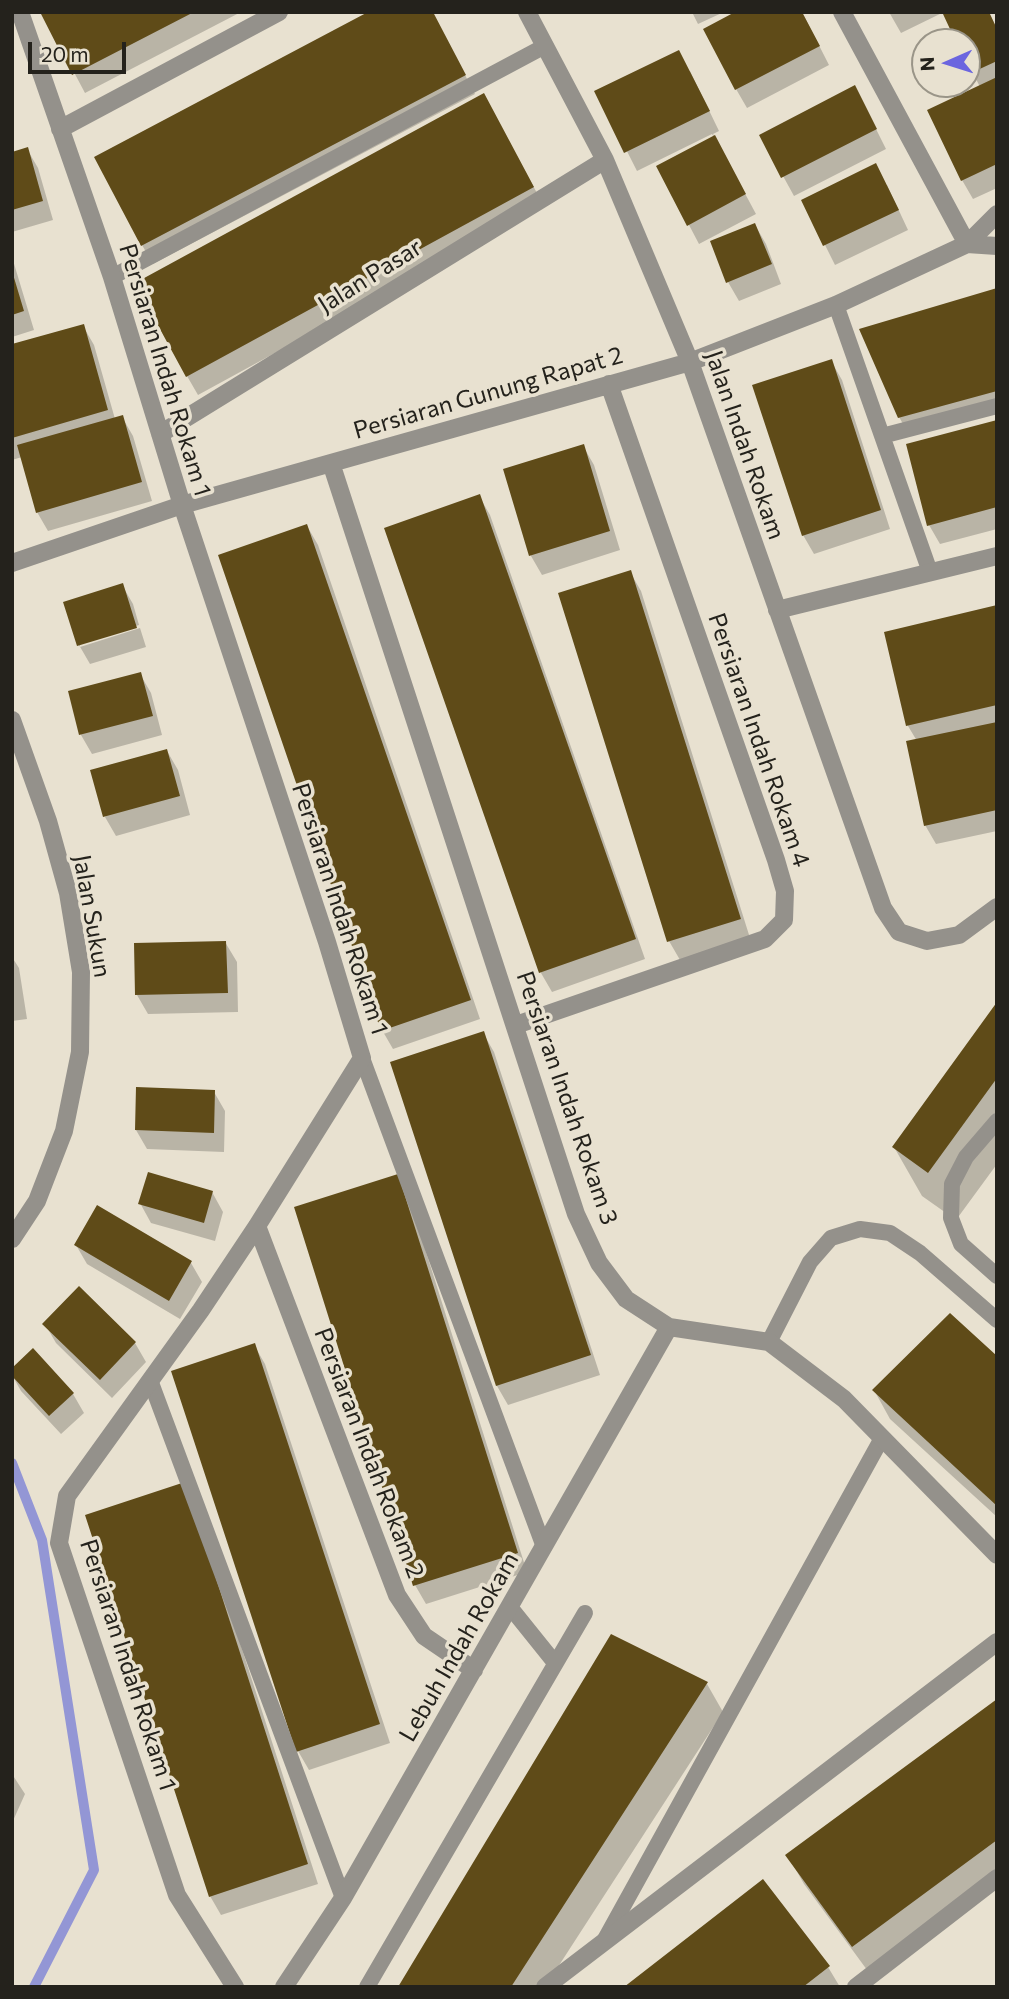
<!DOCTYPE html>
<style>
body{margin:0}
#map{position:relative;width:1009px;height:1999px;overflow:hidden;background:#e8e1d0;font-family:Commissioner,sans-serif}
canvas{display:block}
.frame{position:absolute;inset:0;border:14px solid #24221c;pointer-events:none}
.north{position:absolute;left:911px;top:28px;width:70px;height:70px;box-sizing:border-box;background:#e8e1d0;border:2px solid #9a9588;border-radius:50%;rotate:267deg;font-size:19px;font-weight:700;line-height:28px;text-align:center;color:#24221c}
.north::after{content:'';display:block;margin:auto;width:24px;height:32px;background:#6b65df;clip-path:polygon(50% 0,100% 100%,50% 72%,0 100%)}
.scale{position:absolute;left:28px;top:42px;width:98px;height:32px;box-sizing:border-box;border:4px solid #24221c;border-top:0;padding-left:9px;font-size:21px;line-height:24px;white-space:nowrap;color:#24221c;-webkit-text-stroke:5px #e8e1d0;paint-order:stroke}
</style>
<div id="map">
<canvas width="1009" height="1999"></canvas>
<div class="frame"></div>
<div class="north">N</div>
<div class="scale">20 m</div>
</div>
<script>
const g = document.querySelector('canvas').getContext('2d');
g.lineJoin = 'round';
function fill(path, color) {
  g.fillStyle = color;
  g.fill(path, 'evenodd');
}
function shape(rows) {
  const path = new Path2D();
  for (const r of rows) {
    path.moveTo(r[0], r[1]);
    for (let i = 2; i < r.length; i += 2) path.lineTo(r[i], r[i + 1]);
  }
  return path;
}
function trace(path, color, width, dash) {
  g.strokeStyle = color;
  g.lineWidth = width;
  g.lineCap = dash ? 'butt' : 'round';
  g.setLineDash(dash || []);
  g.stroke(path);
}
function drawText(font, color, halo, rows, align = 'center') {
  g.font = font + ' Commissioner,sans-serif';
  g.lineWidth = 7;
  g.setLineDash([]);
  g.textBaseline = 'middle';
  g.strokeStyle = halo;
  g.fillStyle = color;
  for (const [text, x, y, turn = 0] of rows) {
    g.save();
    g.translate(x, y);
    g.rotate((+turn || 0) * Math.PI / 180);
    g.textAlign = isNaN(turn) ? turn : align;
    if (halo) g.strokeText(text, 0, 0);
    g.fillText(text, 0, 0);
    g.restore();
  }
}
const shadow = shape([
 [42,12,241,12,85,93],
 [432,12,475,94,153,264,142,245],
 [692,12,724,12,698,24],
 [802,12,829,65,747,108,736,89],
 [889,12,989,12,997,29,997,188,973,199,962,180,980,87,967,61,967,42,958,42,944,12,901,33],
 [690,71,719,131,713,134,756,214,699,244,689,225,714,137,712,134,637,171,597,92],
 [865,107,886,149,794,196,761,136],
 [494,114,544,206,198,395,187,376],
 [27,149,38,168,53,220,12,232,12,154],
 [887,185,908,230,835,265,803,201],
 [755,225,766,244,781,284,739,301,728,282],
 [12,257,34,330,12,337],
 [997,289,997,413,910,436,899,417],
 [83,326,94,345,115,419,122,417,133,436,152,501,48,531,37,512,22,457,12,460,12,346],
 [831,361,842,380,890,529,814,554,803,535],
 [997,422,997,529,940,544,929,525],
 [583,446,594,465,620,550,542,575,531,556,505,470],
 [479,496,490,515,645,959,552,992,541,973,386,529],
 [307,526,318,545,480,1019,393,1049,382,1030],
 [630,572,641,591,750,938,680,960,669,941],
 [122,585,133,604,139,625,80,643,80,647,140,628,146,647,90,664,79,645],
 [997,606,997,831,936,844,925,825,917,741,908,726,886,633],
 [140,674,151,693,162,735,92,754,81,735,70,692],
 [167,751,178,770,190,815,116,836,105,817],
 [225,942,237,962,238,1012,148,1014,137,995],
 [12,957,19,968,27,1019,12,1021],
 [997,1005,997,1164,956,1220,922,1196,894,1147],
 [483,1033,494,1052,600,1375,508,1405,497,1386,392,1063],
 [214,1092,225,1111,224,1152,147,1149,136,1130],
 [397,1176,408,1195,527,1572,426,1604,415,1585],
 [212,1192,223,1212,215,1241,151,1223,140,1203],
 [76,1245,191,1263,202,1282,180,1319,87,1264],
 [45,1324,135,1343,146,1362,112,1398,56,1343],
 [254,1345,265,1364,390,1743,309,1770,298,1751],
 [33,1351,73,1394,84,1413,61,1434,21,1391,12,1375],
 [997,1358,997,1517,890,1419,874,1390],
 [195,1504,318,1884,221,1915,210,1896],
 [707,1684,723,1712,545,1987,400,1987],
 [997,1701,997,1880,870,1974,804,1884,788,1856],
 [12,1774,25,1794,12,1823],
 [828,1967,840,1987,626,1987]
]);
const stream = shape([
 [12,1463,42,1540,94,1870,34,1987]
]);
const building = shape([
 [40,12,194,12,72,75],
 [368,12,433,12,466,75,141,246,94,157],
 [735,12,802,12,820,46,735,90,703,29],
 [945,12,989,12,997,29,997,61,971,73,967,65,967,42,956,42,943,14],
 [679,50,710,111,624,153,594,91],
 [997,77,997,164,961,181,927,110],
 [855,85,877,129,781,178,759,135],
 [484,93,534,187,186,377,135,283],
 [715,135,746,194,687,226,656,166],
 [28,147,43,201,12,210,12,152],
 [876,163,899,210,823,246,801,200],
 [755,223,772,264,726,283,710,241],
 [12,271,24,311,12,315],
 [997,288,997,391,898,418,859,329],
 [84,324,108,410,12,438,12,344],
 [832,359,881,510,802,536,752,385],
 [123,415,142,482,36,513,17,445],
 [997,420,997,507,927,526,906,444],
 [584,444,610,531,529,556,503,469],
 [480,494,636,939,539,973,384,528],
 [307,524,471,1000,381,1031,218,555],
 [631,570,741,919,667,942,558,593],
 [123,583,137,628,77,646,63,602],
 [997,605,997,705,906,726,884,632],
 [141,672,153,716,79,735,68,691],
 [997,722,997,810,924,826,906,741],
 [167,749,180,796,103,817,90,770],
 [226,941,228,993,135,995,134,943],
 [997,1002,997,1078,928,1173,892,1147],
 [484,1031,591,1355,496,1386,390,1062],
 [136,1087,215,1090,214,1133,135,1130],
 [148,1172,213,1191,204,1223,138,1204],
 [398,1174,518,1553,413,1586,294,1207],
 [97,1205,192,1261,169,1301,74,1245],
 [79,1286,136,1342,100,1380,42,1324],
 [950,1313,997,1356,997,1506,872,1390],
 [255,1343,380,1724,296,1752,171,1371],
 [33,1348,74,1393,49,1416,12,1376,12,1368],
 [185,1482,308,1864,209,1897,85,1515],
 [611,1634,708,1682,511,1987,398,1987],
 [997,1699,997,1840,852,1947,785,1855],
 [763,1879,830,1966,803,1987,624,1987]
]);
const lane = shape([
 [112,277,545,46],
 [836,305,930,572],
 [882,436,997,406],
 [362,1058,544,1547],
 [997,1121,966,1157,952,1184,951,1218,961,1244,997,1276],
 [769,1342,810,1262,831,1238,860,1229,890,1233,920,1253,997,1320],
 [150,1380,343,1898],
 [510,1607,555,1663],
 [604,1941,882,1438],
 [367,1987,585,1613]
]);
const street = shape([
 [20,12,112,277,182,505,327,942,362,1058,257,1226,201,1310,67,1496,59,1543,177,1895,235,1987],
 [527,12,605,160,690,362,883,908,899,932,927,941,959,935,997,907],
 [842,12,967,244],
 [60,129,279,12],
 [967,244,997,246],
 [160,434,605,160],
 [331,463,576,1214,599,1263,626,1299,669,1327,769,1342,844,1399,997,1555],
 [12,563,182,505,690,362,836,305,967,244,997,214],
 [777,610,997,556],
 [12,720,48,821,68,893,81,972,80,1052,64,1131,37,1201,12,1239],
 [516,1025,765,939,784,920,785,891,776,860,609,384],
 [257,1226,397,1595,424,1636,474,1670],
 [284,1987,343,1898,669,1327],
 [545,1987,997,1642],
 [856,1987,997,1878]
]);
const streetNames = [
 ["Jalan Pasar",370,276,-32],
 ["Persiaran Indah Rokam 1",165,370,73],
 ["Persiaran Gunung Rapat 2",488,393,-16],
 ["Jalan Indah Rokam",745,445,71],
 ["Persiaran Indah Rokam 4",759,740,71],
 ["Persiaran Indah Rokam 1",340,909,72],
 ["Jalan Sukun",92,916,80],
 ["Persiaran Indah Rokam 3",567,1098,71],
 ["Persiaran Indah Rokam 2",369,1453,69],
 ["Lebuh Indah Rokam",459,1647,-60],
 ["Persiaran Indah Rokam 1",128,1665,72]
];
fill(shadow, '#0003');
trace(stream, '#9396d5', 10);
fill(building, '#5f4b18');
trace(lane, '#94918b', 16);
trace(street, '#94918b', 18);
drawText('24px', '#24221c', '#e8e1d0', streetNames);
</script>
